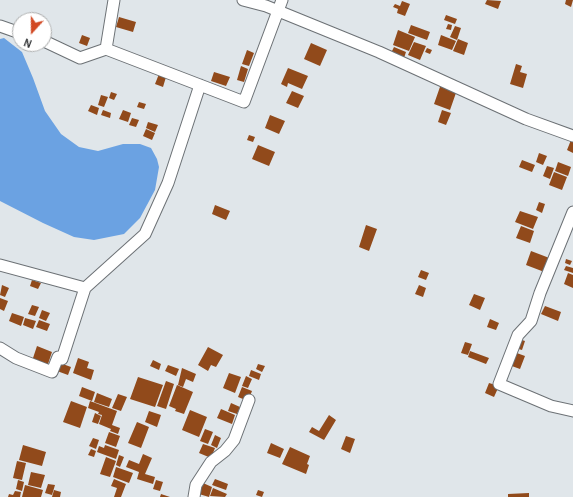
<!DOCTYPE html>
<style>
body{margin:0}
#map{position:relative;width:573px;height:497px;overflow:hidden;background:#e0e6ea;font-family:Karla,sans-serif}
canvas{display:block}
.north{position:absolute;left:12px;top:12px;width:40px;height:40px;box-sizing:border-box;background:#fff;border:1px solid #acadad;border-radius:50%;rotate:201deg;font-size:11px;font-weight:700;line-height:16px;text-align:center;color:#2f3133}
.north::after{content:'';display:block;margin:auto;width:14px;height:18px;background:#d24923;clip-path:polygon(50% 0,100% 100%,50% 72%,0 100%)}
</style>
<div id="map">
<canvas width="573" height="497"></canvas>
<div class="north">N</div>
</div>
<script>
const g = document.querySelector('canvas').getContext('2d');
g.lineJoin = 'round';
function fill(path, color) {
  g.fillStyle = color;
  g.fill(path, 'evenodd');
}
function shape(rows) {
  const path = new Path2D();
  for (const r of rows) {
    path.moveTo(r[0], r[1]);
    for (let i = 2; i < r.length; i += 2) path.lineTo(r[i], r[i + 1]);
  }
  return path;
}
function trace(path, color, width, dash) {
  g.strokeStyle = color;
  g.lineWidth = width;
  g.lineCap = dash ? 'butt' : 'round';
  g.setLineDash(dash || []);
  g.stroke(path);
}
const water = shape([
 [4,38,22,52,33,78,45,111,61,134,79,147,98,151,123,144,140,144,151,148,157,159,159,167,155,190,140,218,124,234,94,240,74,237,43,223,0,201,0,39]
]);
const building = shape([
 [487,0,501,1,498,9,485,4],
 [566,0,573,0,571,7,565,4],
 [402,1,410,4,405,16,397,13,398,9,393,7,395,4,400,6],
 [446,15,457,19,455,24,444,20],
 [119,17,136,22,133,32,116,27],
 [448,24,452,25,451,30,446,29],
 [411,25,430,32,427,40,408,33],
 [455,26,461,28,457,40,450,37],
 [398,30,415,37,409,51,393,45],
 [82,35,90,38,87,46,79,43],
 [441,35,456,41,452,50,438,45],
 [458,39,468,43,464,55,453,51],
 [414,42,426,46,420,60,408,55],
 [311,43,327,50,320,66,304,59],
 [394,47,406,52,404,58,391,53],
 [427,48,432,50,430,54,425,52],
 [247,50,254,53,249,66,242,64],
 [516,64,522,66,520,72,527,74,523,88,510,84],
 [241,66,248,69,244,82,237,80],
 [288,68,308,76,302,89,288,83,287,87,281,84],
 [214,72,230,77,226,86,211,81],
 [159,74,166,77,163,87,155,84],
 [441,84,457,90,450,110,434,104],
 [292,91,304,96,298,108,286,103],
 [111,92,117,94,114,100,109,98],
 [101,95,108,97,104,107,98,105],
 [139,102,146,104,144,109,137,107],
 [91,105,99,108,97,115,88,111],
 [103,110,111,113,110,118,101,115],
 [123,110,131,113,128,122,119,119],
 [442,110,451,113,446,125,438,122],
 [270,115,285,121,279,134,265,128],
 [132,118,139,120,136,127,129,125],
 [148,122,158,125,155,132,146,128],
 [146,129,155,133,152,140,143,136],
 [249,135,255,137,253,142,247,140],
 [571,140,573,141,573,153,567,150],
 [258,145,275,152,269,166,252,159],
 [539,153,547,156,543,165,536,162],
 [522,160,535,165,532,172,519,167],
 [558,162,571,167,568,176,555,171],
 [547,166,554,168,550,179,543,176],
 [554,172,567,177,562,190,549,185],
 [539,202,545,204,542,213,536,210],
 [215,205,230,211,226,220,212,214],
 [520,211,538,217,533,229,515,222],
 [366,225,377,229,369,251,359,247],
 [521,226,534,231,530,243,516,238],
 [531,251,552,259,547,273,526,265],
 [566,259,572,261,570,265,565,263],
 [566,266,573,268,573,273,564,270],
 [421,270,429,273,426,280,418,277],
 [568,273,573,275,573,288,564,284],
 [32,280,41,283,38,289,30,286],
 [2,285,9,288,5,297,0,295],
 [419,285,426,288,423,297,415,294],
 [474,294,485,298,480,310,469,305],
 [0,298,8,301,4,311,0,309],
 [32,305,39,307,35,316,28,314],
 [545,306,561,312,558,321,541,314],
 [42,310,50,313,46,321,39,318],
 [12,313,24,317,21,326,9,321],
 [25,318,36,321,33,329,23,325],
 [490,319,499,323,496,330,487,327],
 [39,320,50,324,47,331,36,327],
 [519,339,525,341,522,350,515,348],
 [465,342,472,344,468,355,461,353],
 [37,346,52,352,47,367,32,361],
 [208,347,223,355,216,367,211,365,208,371,198,365],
 [470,351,489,358,486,364,468,357],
 [514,352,525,356,520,369,509,365],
 [78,358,89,362,87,368,94,370,91,380,73,373],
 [153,360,161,364,159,370,150,366],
 [60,363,71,367,68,375,57,371],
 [258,364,265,366,262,372,256,369],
 [168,365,179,369,176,376,165,371],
 [182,368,196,374,193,382,186,379,183,387,178,385],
 [251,370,261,374,259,380,249,376],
 [229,373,241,377,235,393,223,388],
 [246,376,252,379,248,388,242,386],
 [138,377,163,385,155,407,130,399],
 [166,381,174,384,166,409,157,406],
 [489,383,499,386,494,397,485,393],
 [177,385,193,392,184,414,175,411,176,409,169,406],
 [82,387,95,392,92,401,79,396],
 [242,387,252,391,248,401,238,397],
 [97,393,112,399,109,407,94,402],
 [118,394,127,397,121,411,112,408],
 [71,401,87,407,80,428,63,422],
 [90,401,117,411,112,425,120,428,118,434,110,431,111,429,99,424,102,415,98,414,99,412,88,408],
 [231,403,240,407,237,414,228,411],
 [221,409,235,415,232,424,217,418],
 [190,410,207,417,199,437,182,430],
 [149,411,161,415,157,427,145,422],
 [95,413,101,416,98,424,92,422],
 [329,415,336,420,324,440,309,432,312,427,319,431],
 [137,422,149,427,141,448,128,443],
 [205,429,213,432,208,444,200,441],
 [109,432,120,436,116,447,105,443],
 [215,435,221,438,217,448,211,445],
 [346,436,355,439,350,453,341,449],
 [93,438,99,440,96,449,89,446],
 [271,443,284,449,280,458,267,453],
 [203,444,215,448,211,458,199,453],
 [23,445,46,452,42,466,19,460],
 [105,445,119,450,116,459,97,452,99,446,104,448],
 [290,447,310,456,307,464,309,465,306,474,282,464],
 [91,449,96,451,94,457,88,455],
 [143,454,152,458,145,474,155,477,153,484,137,479,139,472,126,467,129,460,139,464],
 [119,455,124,457,120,467,116,465],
 [106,457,116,461,110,477,100,474],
 [17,461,26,463,22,480,13,478],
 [116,467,133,473,129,483,113,477],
 [31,472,45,475,41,488,28,485],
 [114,479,126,484,121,497,114,497,117,488,111,486],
 [215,479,228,484,226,490,212,485],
 [18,480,24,482,22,491,16,489],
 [156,480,163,482,160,491,153,489],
 [203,483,212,487,209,497,199,494],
 [48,484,55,485,52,495,45,493],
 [25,485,43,490,41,497,22,497],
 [213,488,227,494,225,497,210,496],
 [54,490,61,492,60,497,52,497],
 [258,490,264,492,262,497,256,495],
 [15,491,21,492,20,497,8,497,9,494,13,495],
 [529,493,529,497,508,497,508,494],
 [161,494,170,497,160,497]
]);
const minor = shape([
 [243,0,266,6,379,52,526,119,573,136],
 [0,26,20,33],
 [44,41,80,58,106,49,114,0],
 [106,49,244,102,282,0],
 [573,212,540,293,531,321,518,335,499,384,551,406,573,411],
 [0,265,85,288,145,234,168,183,200,85],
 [0,348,16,358,52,372,58,357,62,359,85,288],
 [194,497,196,485,211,462,225,451,234,440,249,400]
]);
fill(water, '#6ba2e2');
fill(building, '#914a1b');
trace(minor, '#6c7175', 13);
trace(minor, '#fff', 11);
</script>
